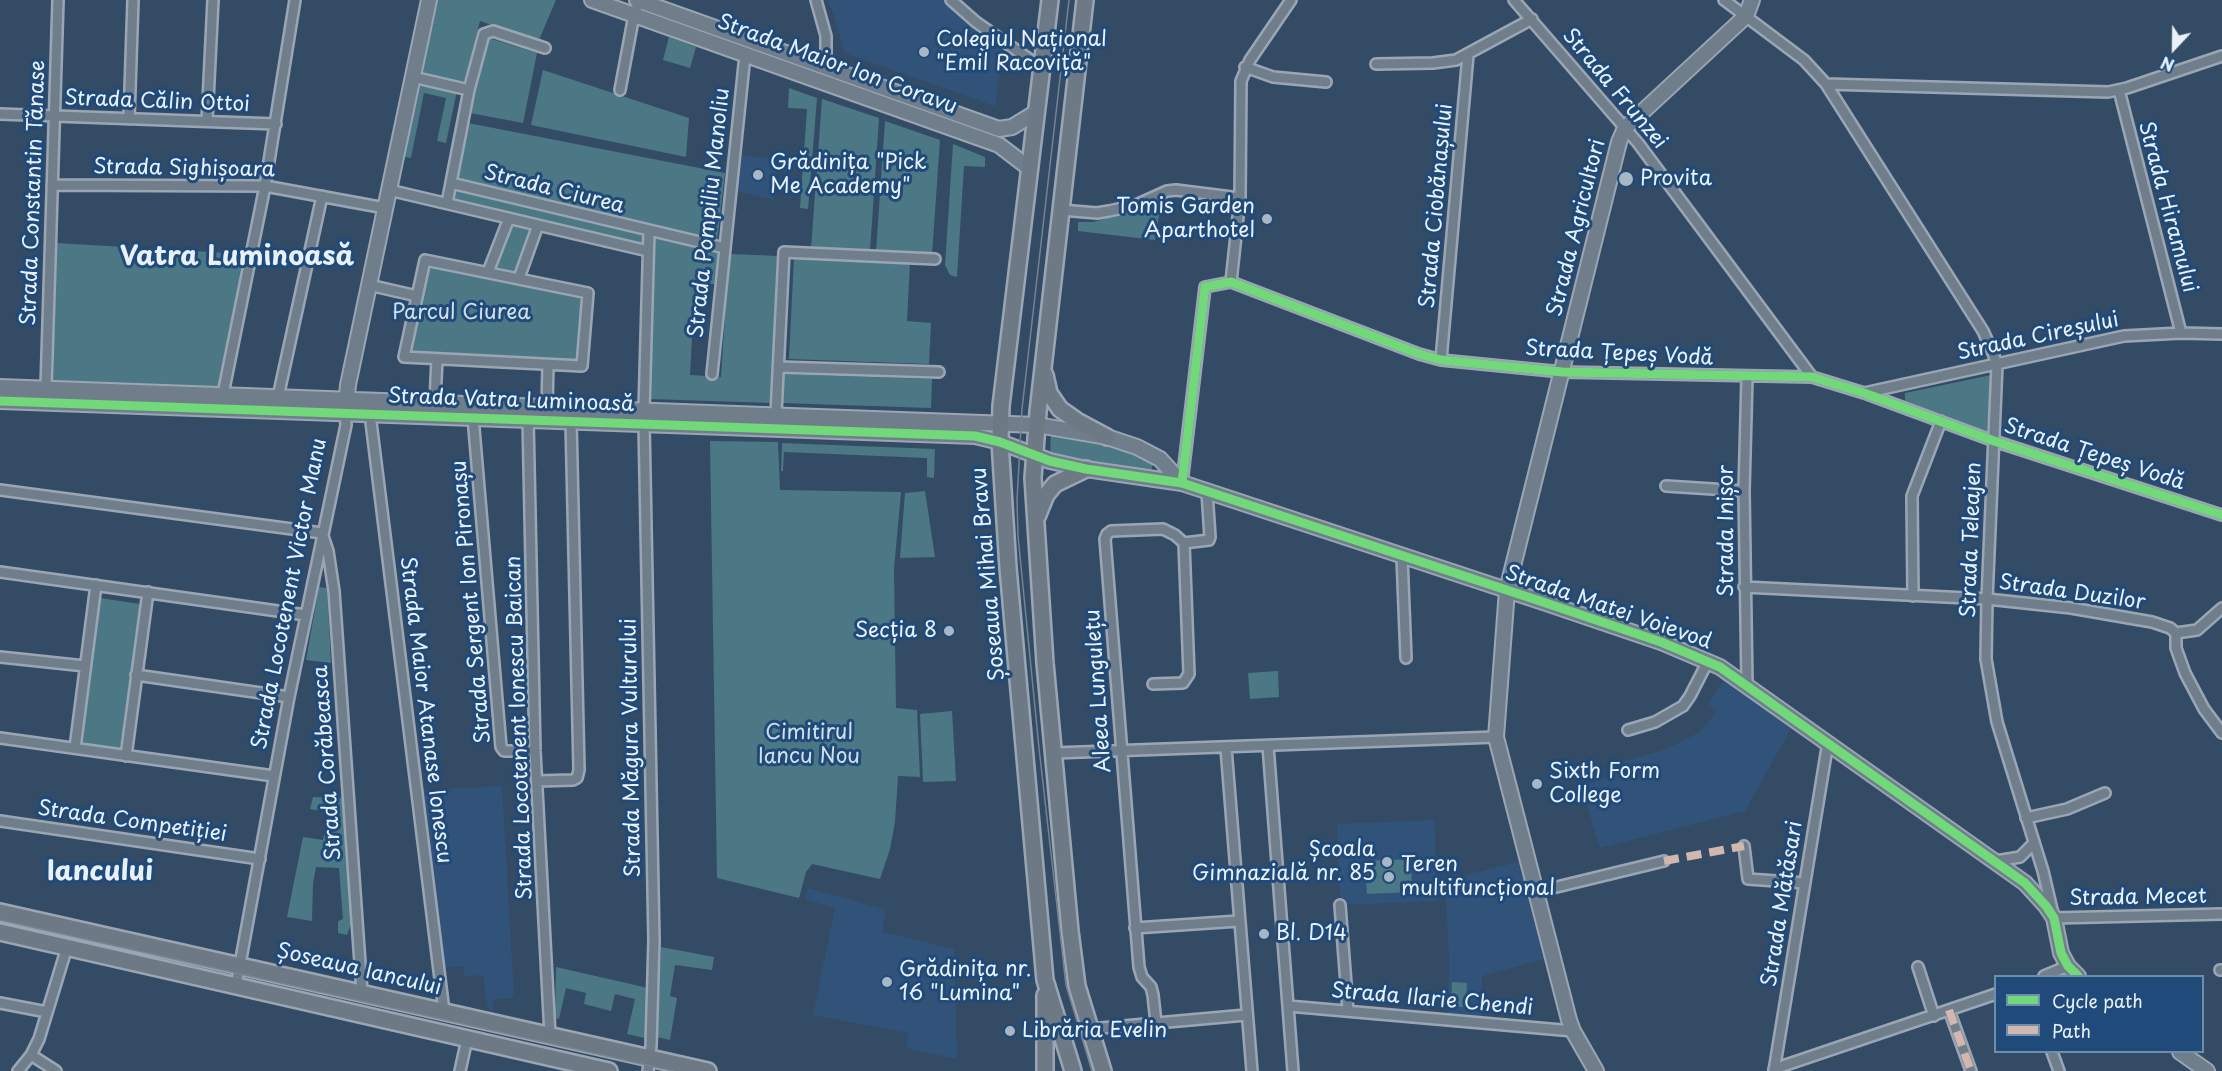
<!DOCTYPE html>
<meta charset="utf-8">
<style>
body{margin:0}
#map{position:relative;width:2222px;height:1071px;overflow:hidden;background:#344b65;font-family:"Playpen Sans",sans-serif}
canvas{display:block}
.legend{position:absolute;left:1994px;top:975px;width:210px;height:78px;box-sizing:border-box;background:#1f4a7a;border:2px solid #6f8dac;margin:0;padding:8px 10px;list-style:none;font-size:18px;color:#e8f1f8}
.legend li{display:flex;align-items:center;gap:12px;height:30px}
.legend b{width:30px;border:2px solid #6f8dac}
.north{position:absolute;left:2144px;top:18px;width:60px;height:60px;-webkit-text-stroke:4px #1f4a7a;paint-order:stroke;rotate:202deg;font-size:16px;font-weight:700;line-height:24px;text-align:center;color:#e8f1f8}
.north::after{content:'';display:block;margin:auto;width:21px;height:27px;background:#e8f1f8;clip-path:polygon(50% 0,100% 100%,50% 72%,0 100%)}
</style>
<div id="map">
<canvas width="2222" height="1071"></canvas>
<ul class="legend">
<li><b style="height:8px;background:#71d979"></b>Cycle path</li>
<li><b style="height:8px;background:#d1b7ad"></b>Path</li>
</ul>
<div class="north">N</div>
</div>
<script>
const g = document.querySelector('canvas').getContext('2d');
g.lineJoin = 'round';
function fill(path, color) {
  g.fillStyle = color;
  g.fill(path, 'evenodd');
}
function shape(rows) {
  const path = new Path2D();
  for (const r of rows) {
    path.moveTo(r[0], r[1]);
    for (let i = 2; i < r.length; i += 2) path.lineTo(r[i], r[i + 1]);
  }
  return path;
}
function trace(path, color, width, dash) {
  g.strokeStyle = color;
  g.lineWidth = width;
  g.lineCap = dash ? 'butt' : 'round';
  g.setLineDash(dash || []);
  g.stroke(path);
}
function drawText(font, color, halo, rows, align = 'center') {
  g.font = font + ' "Playpen Sans",sans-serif';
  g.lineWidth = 6;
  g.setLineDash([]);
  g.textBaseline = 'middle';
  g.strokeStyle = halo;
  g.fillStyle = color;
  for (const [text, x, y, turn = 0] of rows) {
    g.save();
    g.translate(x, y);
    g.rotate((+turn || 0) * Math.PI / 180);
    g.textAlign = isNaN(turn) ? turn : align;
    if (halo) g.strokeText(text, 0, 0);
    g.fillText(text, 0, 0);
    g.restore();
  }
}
const built = shape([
 [827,0,943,0,1003,51,995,106,845,53,832,9],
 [742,155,777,159,774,200,737,191],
 [1727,676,1795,721,1745,811,1600,848,1581,786,1612,776,1609,766,1667,749,1700,732,1717,711,1708,704],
 [502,786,514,998,493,999,494,1011,488,1009,483,975,465,976,463,966,444,967,424,790],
 [1434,820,1438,901,1340,905,1337,824],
 [1518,862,1544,959,1482,976,1481,1019,1448,1016,1449,959,1445,880],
 [808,888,883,909,886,912,882,932,954,949,957,1059,906,1048,909,1033,813,1015,835,908,805,899]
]);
const green = shape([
 [435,0,556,0,539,40,480,21,464,84,419,74],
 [669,37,696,47,690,68,663,60],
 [489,38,537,53,523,123,470,113],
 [543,70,689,118,686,157,531,125],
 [416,82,457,91,446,143,437,141,446,98,424,93,411,158,400,156],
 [789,88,817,98,808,209,800,208,807,109,788,108],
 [822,99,879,118,870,251,811,249],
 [885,121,940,140,932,255,876,252],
 [468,123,725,173,717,242,458,180],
 [953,144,985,157,985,167,964,166,957,277,950,275,945,265],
 [453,187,645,234,644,248,450,201],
 [1162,197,1155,240,1078,231,1078,222,1093,222,1131,212],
 [510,220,536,227,516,280,586,295,580,363,408,354,427,264,489,274],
 [655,238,719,252,717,284,695,284,690,375,721,377,729,254,779,256,772,403,649,399],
 [56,243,245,254,217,388,53,383],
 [794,257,910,263,907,321,931,323,929,364,789,359],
 [781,374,932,379,931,408,781,403],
 [1991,375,1987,431,1905,401,1905,393],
 [1051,429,1104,441,1129,451,1153,463,1150,476,1050,459],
 [710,441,778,442,780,490,901,492,894,569,896,708,917,710,920,777,898,776,895,822,890,849,880,879,812,864,806,872,799,898,717,878],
 [782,443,935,449,934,478,927,477,927,458,784,452,783,471,781,471],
 [925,491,935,557,900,558,905,493],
 [319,587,327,588,331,663,306,660],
 [100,598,140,604,120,750,81,745],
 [1278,671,1279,697,1250,699,1248,673],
 [952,711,956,781,923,782,920,714],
 [313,797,343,798,353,918,347,935,338,933,338,921,343,919,339,868,316,867,313,883,312,921,287,917,303,837,323,840,328,812,310,809],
 [1411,859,1412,892,1367,894,1365,861],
 [661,947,714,957,712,970,675,965,670,996,677,998,670,1040,657,1037],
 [556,967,648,988,645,1038,627,1034,635,999,615,994,611,1011,584,1004,586,993,566,988,559,1019,555,1018],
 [1452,982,1467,983,1466,1007,1451,1007]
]);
const street = shape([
 [816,0,826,36,826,67],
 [951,0,976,22,1042,68],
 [1514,0,1638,143,1812,377],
 [1724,0,1804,60,1826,84,1983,331,1993,353,1997,365,1987,599,1986,659,1997,722,2043,871,2054,918,2222,914],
 [1376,64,1433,63,1456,60,1532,19],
 [1245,67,1273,77,1326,82],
 [413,77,469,90],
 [1826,84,2108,92,2127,88,2222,56],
 [620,90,634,15,639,1],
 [2119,90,2181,333],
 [0,114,276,124],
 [129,119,133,0],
 [207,121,213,0],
 [451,183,725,248],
 [52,185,265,186,385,208],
 [389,190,648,251],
 [447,203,469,90,484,34,493,31,545,48],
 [1061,210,1097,213,1109,211,1136,205,1167,191,1176,190,1240,198],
 [425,260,588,293,582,366,404,357,425,260],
 [488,272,509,218],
 [519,278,538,225],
 [1231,282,1240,198,1241,81,1250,60,1291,0],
 [369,285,417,296],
 [1441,360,1468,55],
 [778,367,939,372],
 [712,374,745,55],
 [1747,377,1744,491,1747,685],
 [46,388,58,0],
 [1864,393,2124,336,2181,333,2222,334],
 [223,394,265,186,295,0],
 [278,397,322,196],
 [435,402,437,359],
 [547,406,548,365],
 [644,410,649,231],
 [370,414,444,1011],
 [776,414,784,252,935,259],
 [473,417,501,747,504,751,535,751],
 [528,419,535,751,550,1035],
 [644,424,654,940,651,1046,648,1071],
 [1182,483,1205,287,1231,282,1419,354,1441,360,1562,372,1812,377,1864,393,1994,441,2222,515],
 [1666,486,1744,491],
 [0,490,322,533,328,551,334,591,362,992],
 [1402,557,1406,658],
 [0,572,306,615],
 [1744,587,1987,599,2071,608,2152,622,2170,628,2176,633],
 [1913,596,1912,496,1941,421],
 [2176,633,2176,648,2185,673,2204,709,2222,733],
 [2176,633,2197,630,2222,608],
 [0,657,85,666],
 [136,675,289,697],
 [1153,684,1183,683,1189,674,1184,543],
 [1628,730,1655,722,1683,706,1690,696,1708,661],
 [0,738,274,776],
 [1268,746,1293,1071],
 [75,748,96,585],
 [1226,748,1252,1071],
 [1054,753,1496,737],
 [126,756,148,592],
 [537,781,573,780,577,778,579,770,571,421],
 [2026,818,2067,809,2105,793],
 [0,821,260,859],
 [1744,846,1748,879,1805,883],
 [1996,861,2020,857,2034,843],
 [1536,892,1664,861],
 [1340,905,1348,1010],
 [1135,928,1239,921],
 [1918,967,1934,1016],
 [2220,970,2222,970],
 [2044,976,2068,966],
 [236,986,289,697,346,425,345,413],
 [0,1003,47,1012],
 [1288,1006,1573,1031],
 [1949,1010,1971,1071],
 [1156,1023,1153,995,1151,987,1142,977,1139,967,1105,539,1107,534,1111,531,1163,529,1175,535,1184,543,1209,540,1210,537,1207,492],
 [1090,1029,1246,1015],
 [2052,1052,2059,1071],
 [31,1055,56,1071],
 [1774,1069,1996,994],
 [18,1071,31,1055,39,1039,67,947],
 [460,1071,467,1039],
 [1774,1071,1828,742]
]);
const secondary = shape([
 [592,0,999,145,1029,168],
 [637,0,999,129,1012,127,1035,113],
 [0,387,1037,425,1107,437,1137,447,1160,459,1182,483],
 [0,401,975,436,1000,442,1050,461,1086,469,1182,483,1543,602,1661,642,1720,667,2025,883,2046,906,2054,918,2061,953,2068,966,2078,976],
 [346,406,348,385,429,0],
 [2180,1052,2207,1071],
 [1596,1071,1573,1031,1569,1020,1496,737,1507,590,1619,142,1625,128,1746,16,1752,0]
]);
const primary = shape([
 [1050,0,1001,406,1000,442,1008,568,1045,980,1073,1071],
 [1085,0,1038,412,1033,478,1045,663,1070,931,1077,986,1103,1071],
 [1045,375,1049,393,1060,409,1077,421,1107,437],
 [1037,517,1046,495,1055,484,1086,469],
 [0,912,708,1071],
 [0,932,609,1071],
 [1045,1071,1045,995]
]);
const tram = shape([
 [1069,0,1022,409,1017,500,1018,536,1039,748,1066,985,1092,1071],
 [0,920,673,1071]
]);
const quiet = shape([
 [1664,861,1744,846],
 [1949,1010,1971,1071]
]);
const cycleway = shape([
 [0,401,975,436,1000,442,1050,461,1086,469,1182,483,1543,602,1661,642,1720,667,2025,883,2046,906,2054,918,2061,953,2068,966,2078,976],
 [1182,483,1205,287,1231,282,1419,354,1441,360,1562,372,1812,377,1864,393,1994,441,2222,515]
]);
const markers = [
 [924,52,6,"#a9b7c5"],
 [758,175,6,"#a9b7c5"],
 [1626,179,8,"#a9b7c5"],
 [1267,219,6,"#a9b7c5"],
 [949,631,6,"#a9b7c5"],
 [1537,784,6,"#a9b7c5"],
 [1387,862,6,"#a9b7c5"],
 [1389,877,6,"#a9b7c5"],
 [1264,934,6,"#a9b7c5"],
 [887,982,6,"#a9b7c5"],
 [1010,1031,6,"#a9b7c5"]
];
const poiNames = [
 ["Colegiul Național",936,40],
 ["\"Emil Racoviță\"",936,64],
 ["Grădinița \"Pick",770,163],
 ["Me Academy\"",770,187],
 ["Provita",1640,179],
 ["Tomis Garden",1255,207,"right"],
 ["Aparthotel",1255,231,"right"],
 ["Secția 8",937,631,"right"],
 ["Sixth Form",1549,772],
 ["College",1549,796],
 ["Școala",1375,850,"right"],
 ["Gimnazială nr. 85",1375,874,"right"],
 ["Teren",1401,865],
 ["multifuncțional",1401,889],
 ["Bl. D14",1276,934],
 ["Grădinița nr.",899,970],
 ["16 \"Lumina\"",899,994],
 ["Librăria Evelin",1022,1031]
];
const streetNames = [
 ["Strada Maior Ion Coravu",837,65,20],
 ["Strada Frunzei",1614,89,50],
 ["Strada Călin Ottoi",157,102,2],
 ["Strada Sighișoara",184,169,1],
 ["Strada Ciurea",554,190,14],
 ["Strada Constantin Tănase",34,193,-88],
 ["Strada Ciobănașului",1437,206,-85],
 ["Strada Hiramului",2167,207,75],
 ["Strada Pompiliu Manoliu",710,213,-84],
 ["Strada Agricultori",1577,228,-76],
 ["Strada Cireșului",2038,337,-12],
 ["Strada Țepeș Vodă",1619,354,3],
 ["Strada Vatra Luminoasă",511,401,2],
 ["Strada Țepeș Vodă",2094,455,18],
 ["Strada Inișor",1727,531,-90],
 ["Strada Teleajen",1972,540,-88],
 ["Șoseaua Mihai Bravu",989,574,-95],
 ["Strada Duzilor",2072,593,8],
 ["Strada Locotenent Victor Manu",290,594,-79],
 ["Strada Sergent Ion Pironașu",472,602,-95],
 ["Strada Matei Voievod",1608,608,19],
 ["Aleea Lungulețu",1099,691,-94],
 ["Strada Maior Atanase Ionescu",425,710,83],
 ["Strada Locotenent Ionescu Baican",520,728,-92],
 ["Strada Măgura Vulturului",632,748,-91],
 ["Strada Corăbeasca",328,763,-94],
 ["Strada Competiției",132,822,8],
 ["Strada Mecet",2138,898,-1],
 ["Strada Mătăsari",1783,904,-81],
 ["Șoseaua Iancului",359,970,13],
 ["Strada Ilarie Chendi",1432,1000,5]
];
const parkNames = [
 ["Parcul Ciurea",461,313],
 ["Cimitirul",809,733],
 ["Iancu Nou",809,757]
];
const districtNames = [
 ["Vatra Luminoasă",237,258],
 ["Iancului",100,873]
];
fill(built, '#325379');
fill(green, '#4b7884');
trace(street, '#9aa6b3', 14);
trace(secondary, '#9aa6b3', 18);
trace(primary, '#9aa6b3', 20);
trace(street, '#707e8c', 9);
trace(secondary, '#707e8c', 14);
trace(primary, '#6d7985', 15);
trace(tram, '#778390', 1.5);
trace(quiet, '#d1b7ad', 8, [15, 8]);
trace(cycleway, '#71d979', 9);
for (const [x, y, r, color] of markers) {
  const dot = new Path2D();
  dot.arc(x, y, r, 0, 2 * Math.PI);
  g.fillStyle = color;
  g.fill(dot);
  trace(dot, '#1f4a7a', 2);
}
drawText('21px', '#e8f1f8', '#1f4a7a', poiNames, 'left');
drawText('21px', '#e8f1f8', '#1f4a7a', streetNames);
drawText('21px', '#d1e0e7', '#1f4a7a', parkNames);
drawText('bold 27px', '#e8f1f8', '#1f4a7a', districtNames);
</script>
